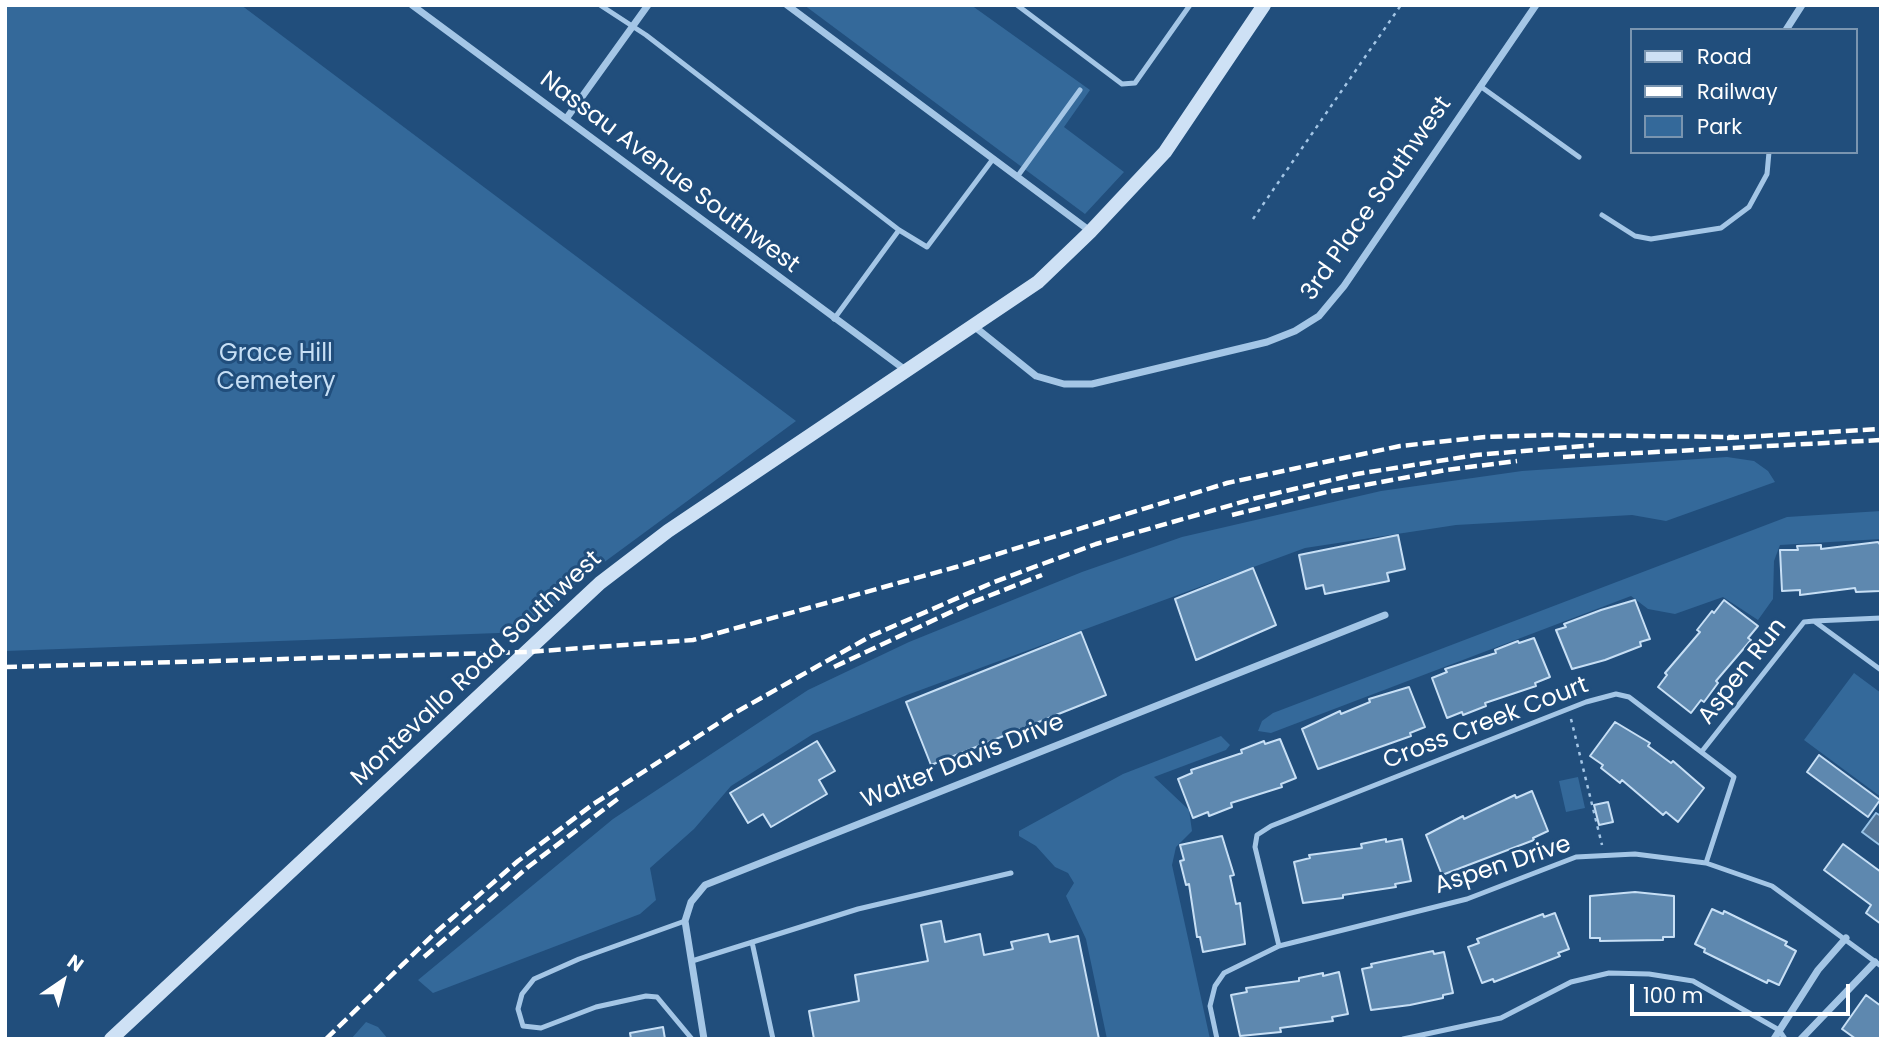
<!DOCTYPE html>
<style>
body{margin:0}
#map{position:relative;width:1886px;height:1044px;overflow:hidden;background:#214e7c;font-family:Poppins,sans-serif}
canvas{display:block}
.frame{position:absolute;inset:0;border:7px solid #fff;pointer-events:none}
.legend{position:absolute;left:1630px;top:28px;width:228px;height:126px;box-sizing:border-box;background:#214e7c;border:2px solid #7a95b0;margin:0;padding:9px 12px;list-style:none;font-size:21px;color:#fff}
.legend li{display:flex;align-items:center;gap:14px;height:35px}
.legend b{width:35px;border:2px solid #7a95b0}
.north{position:absolute;left:28px;top:946px;width:70px;height:70px;-webkit-text-stroke:5px #214e7c;paint-order:stroke;rotate:35deg;font-size:19px;font-weight:700;line-height:28px;text-align:center;color:#fff}
.north::after{content:'';display:block;margin:auto;width:24px;height:32px;background:#fff;clip-path:polygon(50% 0,100% 100%,50% 72%,0 100%)}
.scale{position:absolute;left:1630px;top:984px;width:220px;height:32px;box-sizing:border-box;border:4px solid #fff;border-top:0;padding-left:9px;font-size:21px;line-height:24px;white-space:nowrap;color:#fff;-webkit-text-stroke:5px #214e7c;paint-order:stroke}
</style>
<div id="map">
<canvas width="1886" height="1044"></canvas>
<div class="frame"></div>
<ul class="legend">
<li><b style="height:9px;background:#cee1f5"></b>Road</li>
<li><b style="height:9px;background:#fff"></b>Railway</li>
<li><b style="height:19px;background:#34699a"></b>Park</li>
</ul>
<div class="north">N</div>
<div class="scale">100 m</div>
</div>
<script>
const g = document.querySelector('canvas').getContext('2d');
g.lineJoin = 'round';
function fill(path, color) {
  g.fillStyle = color;
  g.fill(path, 'evenodd');
}
function shape(rows) {
  const path = new Path2D();
  for (const r of rows) {
    path.moveTo(r[0], r[1]);
    for (let i = 2; i < r.length; i += 2) path.lineTo(r[i], r[i + 1]);
  }
  return path;
}
function trace(path, color, width, dash) {
  g.strokeStyle = color;
  g.lineWidth = width;
  g.lineCap = dash ? 'butt' : 'round';
  g.setLineDash(dash || []);
  g.stroke(path);
}
function drawText(font, color, halo, rows, align = 'center') {
  g.font = font + ' Poppins,sans-serif';
  g.lineWidth = 6;
  g.setLineDash([]);
  g.textBaseline = 'middle';
  g.strokeStyle = halo;
  g.fillStyle = color;
  for (const [text, x, y, turn = 0] of rows) {
    g.save();
    g.translate(x, y);
    g.rotate((+turn || 0) * Math.PI / 180);
    g.textAlign = isNaN(turn) ? turn : align;
    if (halo) g.strokeText(text, 0, 0);
    g.fillText(text, 0, 0);
    g.restore();
  }
}
const green = shape([
 [5,5,241,5,796,421,580,580,526,632,5,651],
 [804,5,971,5,1090,90,1064,127,1124,172,1085,214],
 [1727,457,1754,461,1768,471,1775,482,1666,521,1632,515,1456,525,1305,548,907,695,813,734,731,786,694,829,650,868,656,900,640,914,433,993,418,980,613,819,808,690,909,642,1082,572,1182,537,1381,491,1522,471],
 [1881,511,1881,539,1780,545,1774,561,1773,599,1758,620,1723,597,1675,614,1648,609,1631,596,1271,733,1258,731,1262,721,1273,713,1787,517],
 [1854,673,1881,693,1881,797,1804,740],
 [1221,736,1230,745,1226,750,1154,777,1189,810,1192,831,1176,847,1172,865,1210,1039,1107,1039,1086,939,1066,896,1074,883,1068,873,1055,867,1036,846,1019,836,1019,831,1123,774],
 [1578,777,1585,808,1566,812,1559,781],
 [366,1022,378,1027,388,1039,351,1039]
]);
const water = shape([
 [1876,813,1881,816,1881,846,1862,832,1876,813]
]);
const building = shape([
 [1398,535,1405,569,1387,573,1389,581,1325,594,1323,585,1306,589,1299,555,1398,535],
 [1878,542,1881,546,1880,591,1856,592,1855,588,1800,595,1800,590,1782,591,1780,550,1798,550,1797,546,1821,545,1821,549,1878,542],
 [1253,568,1276,625,1196,660,1175,599,1253,568],
 [1635,600,1650,639,1640,642,1641,646,1605,660,1572,669,1556,630,1566,627,1564,624,1601,610,1635,600],
 [1724,600,1758,626,1748,638,1751,640,1716,681,1718,683,1704,702,1701,700,1691,713,1658,687,1667,675,1665,673,1700,632,1697,630,1712,611,1714,613,1724,600],
 [1081,632,1106,695,931,765,906,702,1081,632],
 [1534,638,1550,677,1535,683,1536,686,1485,703,1486,706,1463,715,1462,712,1447,718,1432,678,1447,672,1445,669,1496,653,1495,650,1518,641,1519,643,1534,638],
 [1409,687,1425,727,1410,733,1411,736,1318,769,1302,729,1340,711,1341,714,1370,702,1369,699,1409,687],
 [1615,722,1650,743,1648,746,1671,763,1673,761,1704,788,1678,822,1666,812,1663,815,1622,780,1620,783,1601,768,1603,765,1590,756,1615,722],
 [1280,739,1296,778,1281,784,1282,787,1231,803,1232,807,1209,816,1208,812,1193,818,1178,779,1192,773,1191,770,1242,753,1241,750,1264,741,1265,744,1280,739],
 [817,741,835,771,819,780,827,794,771,827,763,814,748,823,730,793,817,741],
 [1819,755,1880,800,1868,817,1807,772,1819,755],
 [1532,791,1548,831,1533,838,1534,840,1442,875,1426,835,1463,816,1464,819,1515,795,1516,798,1532,791],
 [1608,802,1613,822,1599,825,1594,805,1608,802],
 [1222,836,1234,875,1230,876,1236,904,1240,903,1245,944,1203,952,1200,937,1197,937,1189,884,1186,885,1180,861,1184,860,1180,845,1222,836],
 [1386,839,1386,842,1402,839,1411,881,1395,884,1396,887,1343,895,1343,898,1303,903,1294,862,1310,858,1309,855,1362,848,1361,844,1386,839],
 [1843,844,1881,872,1881,924,1866,913,1871,905,1824,870,1843,844],
 [1635,892,1674,896,1674,937,1663,937,1663,940,1600,941,1600,938,1590,938,1590,896,1635,892],
 [1712,909,1723,914,1724,911,1787,942,1785,945,1796,951,1779,985,1768,980,1767,983,1704,952,1705,949,1695,944,1712,909],
 [1555,913,1569,949,1558,953,1560,956,1494,982,1493,979,1482,983,1468,947,1479,943,1477,939,1543,914,1544,917,1555,913],
 [941,921,945,942,980,934,984,955,1013,949,1011,942,1048,934,1050,942,1078,936,1099,1039,814,1039,809,1011,859,1001,855,975,928,961,921,925,941,921],
 [1433,951,1434,954,1444,952,1453,993,1443,995,1443,998,1410,1005,1371,1010,1362,969,1372,967,1371,964,1433,951],
 [1339,972,1348,1014,1332,1017,1333,1021,1280,1028,1281,1032,1240,1036,1231,995,1247,992,1246,988,1299,981,1299,978,1323,973,1323,976,1339,972],
 [1866,995,1881,1006,1881,1039,1856,1039,1842,1029,1866,995],
 [663,1027,665,1039,631,1039,630,1033,663,1027]
]);
const path = shape([
 [1253,219,1401,5],
 [1571,719,1602,845]
]);
const service = shape([
 [600,5,646,35,899,230,927,247,993,159],
 [1017,5,1122,84,1135,83,1190,5],
 [1480,86,1579,157],
 [1017,177,1080,90],
 [1602,215,1635,236,1651,239,1721,228,1749,207,1767,174,1769,152],
 [834,319,899,230],
 [1814,621,1881,618],
 [1703,750,1804,622,1814,621,1881,670],
 [685,921,579,959,534,979,522,994,518,1009,523,1026,541,1028,596,1007,646,996,657,997,692,1039],
 [752,942,773,1039],
 [1279,946,1255,847,1257,835,1271,826,1586,702,1616,694,1629,697,1734,777,1706,863],
 [692,961,858,909,1011,873],
 [1217,1039,1210,1006,1215,986,1224,973,1279,946,1467,899,1576,857,1635,854,1706,863,1772,886,1881,966],
 [1403,1039,1501,1018,1571,982,1609,973,1649,974,1693,981,1779,1030,1785,1039]
]);
const minor = shape([
 [412,5,904,369],
 [787,5,1090,231],
 [1786,30,1802,5],
 [566,119,648,5],
 [975,327,1036,376,1064,384,1092,384,1267,342,1295,331,1319,316,1344,286,1536,5],
 [704,1039,685,921,691,902,705,885,1385,615],
 [1774,1039,1818,970,1846,938],
 [1801,1039,1875,962]
]);
const secondary = shape([
 [111,1039,600,583,668,531,1038,282,1090,232,1165,152,1264,5]
]);
const rail = shape([
 [1727,438,1881,429],
 [1563,457,1881,440],
 [1232,515,1327,492,1446,470,1517,461],
 [5,667,527,652,693,640,956,567,1227,483,1400,446,1485,437,1549,435,1734,437],
 [834,667,968,604,1042,575],
 [424,957,528,867,619,798],
 [326,1039,434,934,518,861,592,805,731,715,871,636,994,582,1096,544,1256,498,1357,474,1476,455,1594,445]
]);
const streetNames = [
 ["Nassau Avenue Southwest",669,173,37],
 ["3rd Place Southwest",1377,199,-55],
 ["Montevallo Road Southwest",477,669,-43],
 ["Aspen Run",1743,672,-52],
 ["Cross Creek Court",1486,724,-21],
 ["Walter Davis Drive",963,762,-22],
 ["Aspen Drive",1503,866,-18]
];
const parkNames = [
 ["Grace Hill",276,355],
 ["Cemetery",276,383]
];
fill(green, '#34699a');
fill(water, '#547698');
trace(water, '#97c2e7', 2);
fill(building, '#5e88af');
trace(building, '#c7dff5', 2);
trace(path, '#a4c6e6', 2.5, [3.5, 5]);
trace(service, '#a4c6e6', 5);
trace(minor, '#a4c6e6', 7);
trace(secondary, '#cee1f5', 14);
trace(rail, '#fff', 4.5, [12, 5]);
drawText('24px', '#fff', '#214e7c', streetNames);
drawText('24px', '#c7dff5', '#214e7c', parkNames);
</script>
